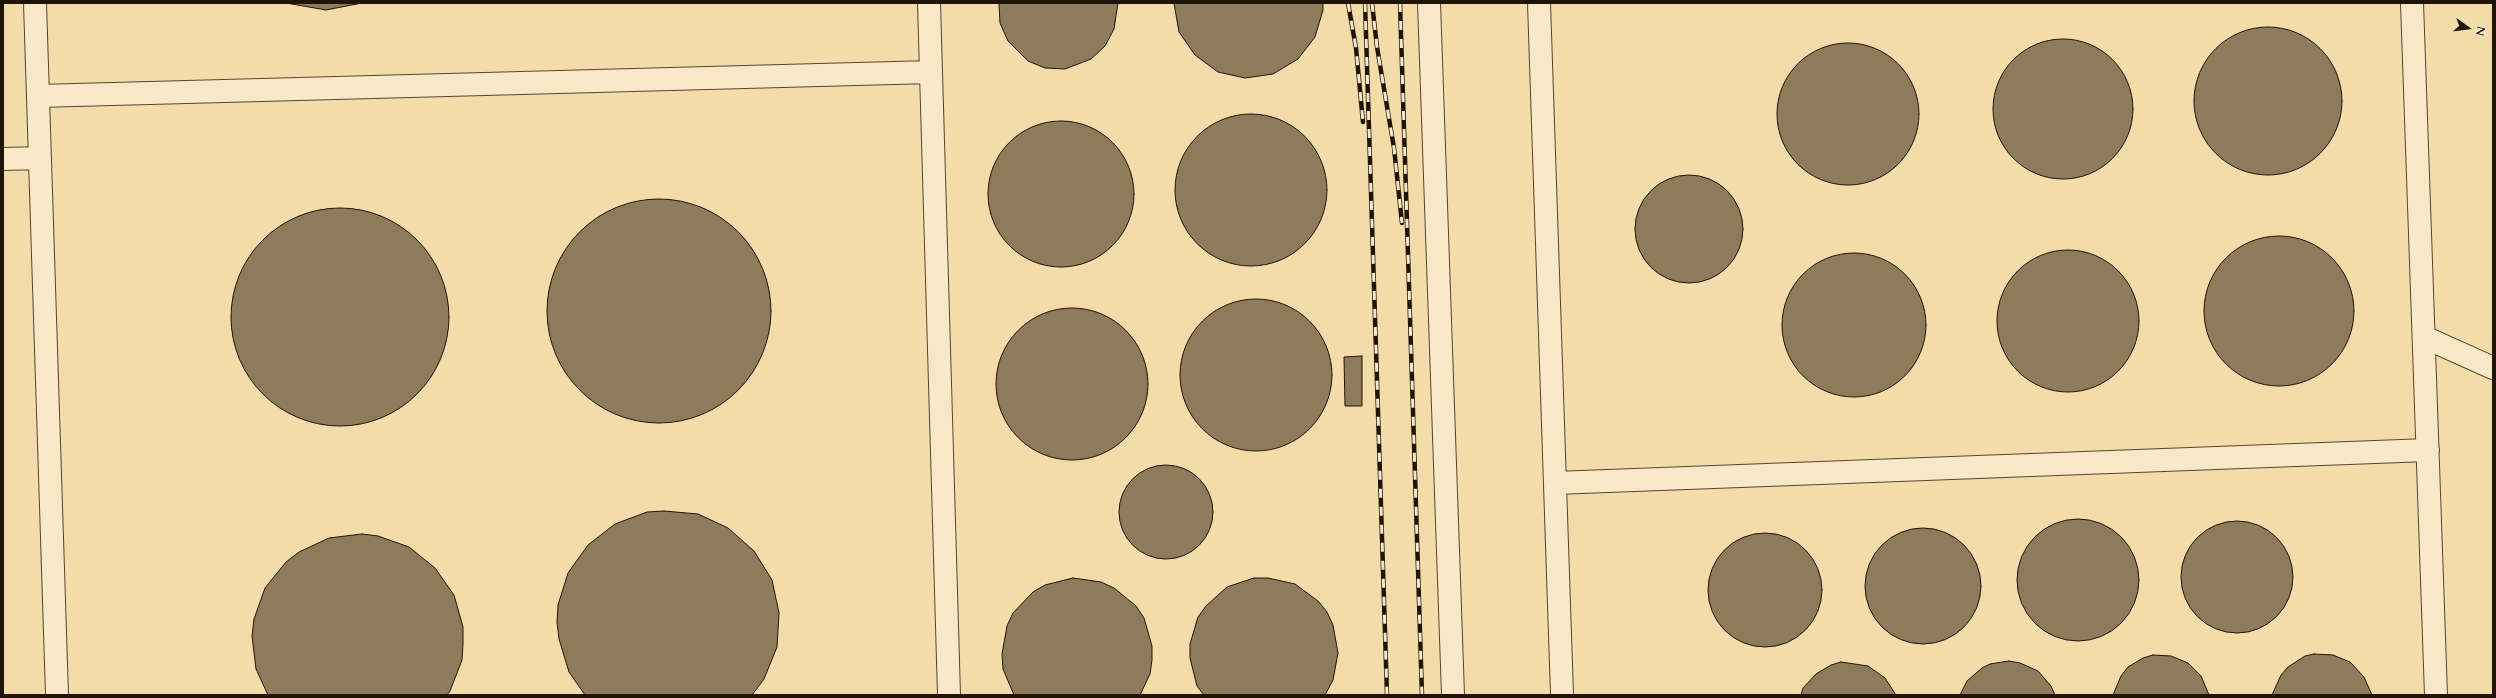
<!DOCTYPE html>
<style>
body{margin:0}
#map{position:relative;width:2496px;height:698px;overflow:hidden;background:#f4dbaa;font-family:Cardo,serif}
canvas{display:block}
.frame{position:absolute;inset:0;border:4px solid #1f1405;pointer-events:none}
.north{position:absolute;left:2448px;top:8px;width:40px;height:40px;-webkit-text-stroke:3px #f8e8c8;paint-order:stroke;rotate:104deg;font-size:11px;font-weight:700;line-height:16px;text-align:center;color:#1f1405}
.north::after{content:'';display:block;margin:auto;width:14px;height:18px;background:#1f1405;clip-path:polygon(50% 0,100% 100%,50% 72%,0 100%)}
</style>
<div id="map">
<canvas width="2496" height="698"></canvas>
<div class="frame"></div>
<div class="north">N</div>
</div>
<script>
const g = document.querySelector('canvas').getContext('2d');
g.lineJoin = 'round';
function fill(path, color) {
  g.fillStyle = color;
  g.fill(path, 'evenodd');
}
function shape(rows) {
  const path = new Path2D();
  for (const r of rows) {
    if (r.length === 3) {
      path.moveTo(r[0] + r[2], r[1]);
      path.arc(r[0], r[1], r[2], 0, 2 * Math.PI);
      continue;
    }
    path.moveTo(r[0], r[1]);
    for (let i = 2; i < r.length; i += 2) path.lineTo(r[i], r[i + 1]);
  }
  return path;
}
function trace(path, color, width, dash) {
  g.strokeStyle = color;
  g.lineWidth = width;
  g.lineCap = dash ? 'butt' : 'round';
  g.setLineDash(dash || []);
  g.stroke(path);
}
const building = shape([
 [286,3,362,3,326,10,286,3],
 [1118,3,1114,29,1105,46,1091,59,1065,69,1045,68,1028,61,1008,41,1000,23,999,3,1118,3],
 [1174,3,1323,3,1323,10,1315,37,1298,59,1273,74,1245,78,1218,72,1195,55,1179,32,1174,3],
 [2268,101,74],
 [2063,109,70],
 [1848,114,71],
 [1251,190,76],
 [1061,194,73],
 [1689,229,54],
 [659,311,112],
 [340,317,109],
 [2279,311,75],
 [2068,321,71],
 [1854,325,72],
 [1256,375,76],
 [1072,384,76],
 [1362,356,1362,406,1345,406,1344,357,1362,356],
 [1166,512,47],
 [664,511,698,514,728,528,754,551,772,580,779,613,777,647,764,679,752,695,585,695,569,672,559,639,557,622,558,605,568,573,588,545,615,524,647,512,664,511],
 [2078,580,61],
 [2237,577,56],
 [1923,586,58],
 [1765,590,57],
 [362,534,378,536,409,547,435,568,454,595,463,627,463,644,462,660,450,691,447,695,268,695,256,669,252,636,254,619,265,588,286,562,299,552,329,538,362,534],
 [1073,578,1101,582,1114,588,1136,606,1144,618,1152,646,1152,660,1150,674,1140,695,1014,695,1003,669,1002,654,1007,626,1013,613,1033,592,1045,585,1073,578],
 [1254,578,1268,578,1295,584,1318,601,1327,612,1333,625,1338,653,1333,680,1325,695,1204,695,1197,686,1190,658,1190,644,1198,617,1206,606,1227,587,1254,578],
 [2314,654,2333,655,2350,662,2364,677,2372,695,2272,695,2281,675,2288,667,2305,656,2314,654],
 [2153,655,2171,656,2188,663,2201,676,2209,695,2113,695,2121,676,2128,667,2143,658,2153,655],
 [2009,661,2020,663,2038,671,2051,686,2055,695,1960,695,1967,681,1982,668,1990,664,2009,661],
 [1841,662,1868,666,1885,678,1896,695,1801,695,1803,688,1816,674,1831,665,1841,662]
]);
const minor = shape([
 [35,3,57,695],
 [929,3,949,695],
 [1429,3,1453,695],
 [1539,3,1562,695],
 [2412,3,2436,695],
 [38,96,931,72],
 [3,159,40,158],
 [2424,337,2493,368],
 [1555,483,2428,450]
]);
const rail = shape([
 [1348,3,1356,48,1363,122],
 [1365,3,1387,695],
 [1372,3,1377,47,1394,148,1402,223],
 [1400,3,1422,695]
]);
fill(building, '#8e7b5b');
trace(building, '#1f1405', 1);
trace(minor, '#54462e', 24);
trace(minor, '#f8e8c8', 22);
trace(rail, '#1f1405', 4.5);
trace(rail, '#f8e8c8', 3, [9]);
</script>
